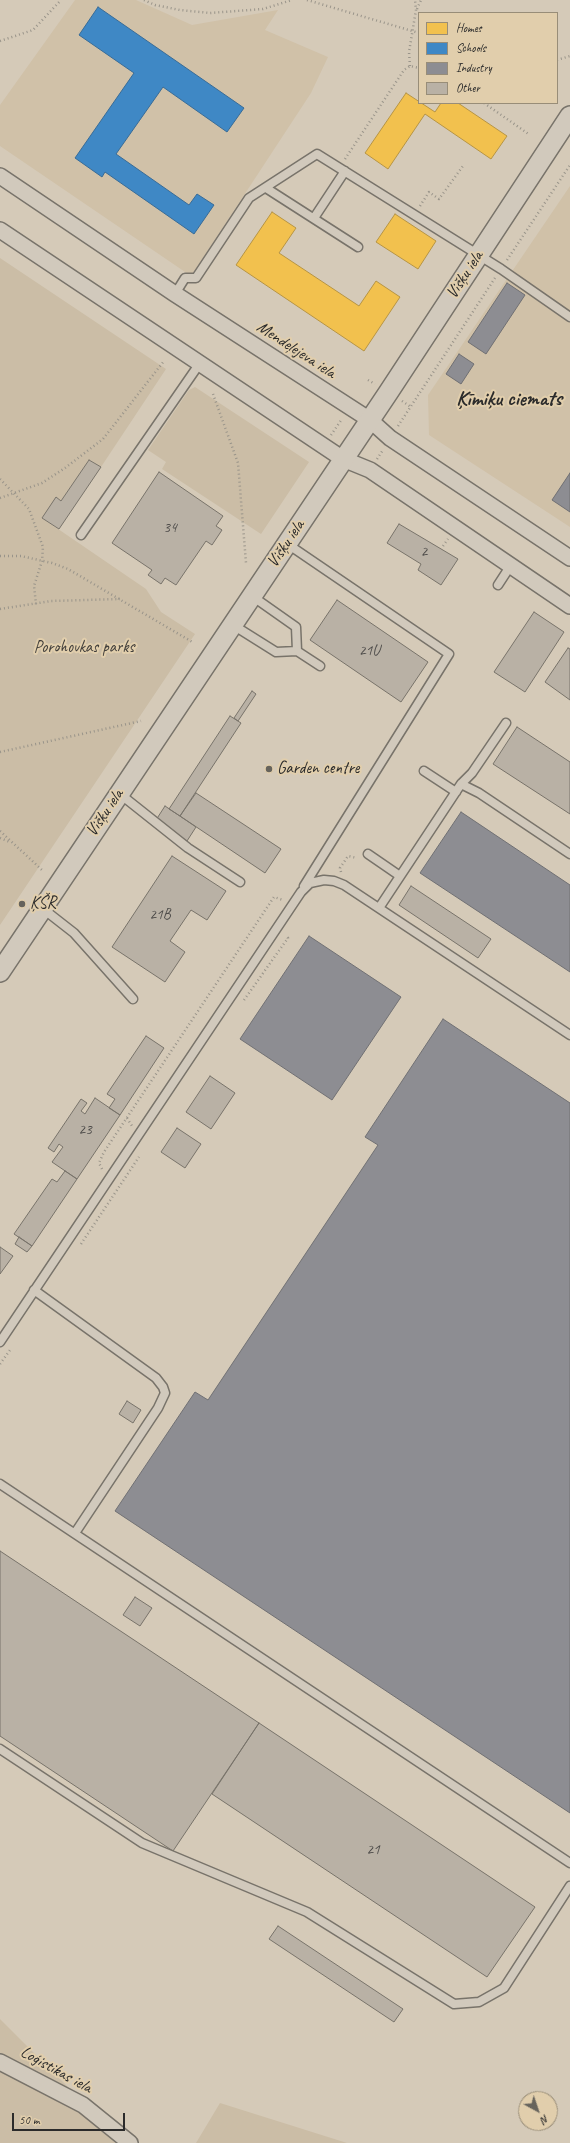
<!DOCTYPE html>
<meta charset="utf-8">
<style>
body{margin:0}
#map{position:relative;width:570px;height:2143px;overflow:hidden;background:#d5cab8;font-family:Caveat,sans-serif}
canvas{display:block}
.legend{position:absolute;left:418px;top:12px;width:140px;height:92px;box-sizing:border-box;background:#e1ceac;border:1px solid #988d78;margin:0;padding:5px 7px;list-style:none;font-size:12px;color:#2b2b2b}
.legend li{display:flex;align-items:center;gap:8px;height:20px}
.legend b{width:20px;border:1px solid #988d78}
.north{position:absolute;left:518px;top:2091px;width:40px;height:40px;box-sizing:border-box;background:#e1ceac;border:1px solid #988d78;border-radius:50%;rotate:140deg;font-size:11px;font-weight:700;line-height:16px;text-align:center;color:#2b2b2b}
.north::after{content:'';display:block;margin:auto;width:14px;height:18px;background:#66635c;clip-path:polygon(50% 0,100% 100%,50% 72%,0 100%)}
.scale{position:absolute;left:12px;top:2113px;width:113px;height:18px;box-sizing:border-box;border:2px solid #2b2b2b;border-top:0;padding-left:5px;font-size:12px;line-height:14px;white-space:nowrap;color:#2b2b2b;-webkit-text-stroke:3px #e1ceac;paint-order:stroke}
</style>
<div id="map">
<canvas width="570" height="2143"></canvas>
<ul class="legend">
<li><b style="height:11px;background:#f2c14e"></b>Homes</li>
<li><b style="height:11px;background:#3f88c5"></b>Schools</li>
<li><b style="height:11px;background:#8d8d92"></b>Industry</li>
<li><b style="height:11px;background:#b9b1a5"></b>Other</li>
</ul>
<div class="north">N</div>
<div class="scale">50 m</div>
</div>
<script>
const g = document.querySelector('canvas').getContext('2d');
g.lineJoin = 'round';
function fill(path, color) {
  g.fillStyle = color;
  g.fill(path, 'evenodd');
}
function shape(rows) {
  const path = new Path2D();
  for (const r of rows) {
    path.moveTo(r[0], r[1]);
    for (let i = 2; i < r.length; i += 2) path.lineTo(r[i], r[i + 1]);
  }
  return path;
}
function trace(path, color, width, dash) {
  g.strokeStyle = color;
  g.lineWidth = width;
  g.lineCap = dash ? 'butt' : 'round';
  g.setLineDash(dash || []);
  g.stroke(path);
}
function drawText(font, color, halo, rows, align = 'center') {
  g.font = font + ' Caveat,sans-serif';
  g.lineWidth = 4;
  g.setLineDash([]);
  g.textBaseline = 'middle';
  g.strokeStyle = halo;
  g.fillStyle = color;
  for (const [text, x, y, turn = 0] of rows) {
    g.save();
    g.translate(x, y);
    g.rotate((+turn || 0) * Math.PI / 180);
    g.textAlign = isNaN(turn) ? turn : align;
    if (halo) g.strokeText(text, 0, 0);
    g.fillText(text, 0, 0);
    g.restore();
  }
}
const built = shape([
 [75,0,136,0,192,25,278,10,265,30,328,57,311,93,191,276,0,146,0,105],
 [570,186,570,527,429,435,428,395]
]);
const green = shape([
 [0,258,166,369,101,467,89,460,61,501,57,498,42,518,146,589,161,612,195,634,0,925],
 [195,387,309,462,261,534,162,469,166,462,148,450,189,390],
 [0,2019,124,2143,0,2143],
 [220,2103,347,2143,196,2143]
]);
const homes = shape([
 [406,93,435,112,441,103,458,103,507,136,491,159,425,114,388,169,365,153,406,93],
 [272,212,296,228,279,253,359,306,376,281,400,297,364,351,236,265,272,212],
 [395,214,436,241,418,269,376,242,395,214]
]);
const schools = shape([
 [98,7,244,108,227,132,163,87,116,154,189,205,197,194,214,205,194,234,105,172,102,177,75,158,134,73,79,35,98,7]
]);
const industry = shape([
 [507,283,525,295,486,354,468,342,507,283],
 [459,354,474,364,461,384,446,374,459,354],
 [570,473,570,512,552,500,570,473],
 [461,812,570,885,570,972,420,873,461,812],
 [309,936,401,997,332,1100,240,1039,309,936],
 [443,1019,570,1103,570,1813,115,1511,195,1392,208,1400,378,1145,365,1137,443,1019]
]);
const building = shape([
 [89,460,101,467,59,529,42,518,56,497,61,501,89,460],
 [159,472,223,516,216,526,222,530,212,545,206,541,176,585,165,578,161,584,148,575,152,570,112,543,159,472],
 [399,524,458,559,441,585,418,570,421,564,387,543,399,524],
 [337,600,428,662,401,702,310,640,337,600],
 [534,612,564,632,525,692,494,672,534,612],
 [568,648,570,649,570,700,545,682,568,648],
 [252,691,256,694,238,721,234,718,252,691],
 [230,716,241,723,180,816,169,809,230,716],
 [517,727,570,762,570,814,493,764,517,727],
 [196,793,281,849,265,873,180,816,196,793],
 [165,806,196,827,187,841,156,820,165,806],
 [172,856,226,891,207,920,191,910,170,941,185,952,165,982,112,947,172,856],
 [411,886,491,939,478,958,399,905,411,886],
 [146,1036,164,1048,120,1115,109,1108,115,1099,107,1094,146,1036],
 [210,1076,235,1093,211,1129,186,1112,210,1076],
 [95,1098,120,1115,77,1179,52,1162,63,1147,59,1144,54,1152,48,1148,81,1099,87,1103,81,1111,85,1114,95,1098],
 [177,1128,201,1144,185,1168,161,1152,177,1128],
 [65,1171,77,1179,32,1246,14,1234,52,1179,57,1182,65,1171],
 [19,1237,32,1246,27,1252,15,1244,19,1237],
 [0,1247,13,1256,0,1274,0,1247],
 [127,1401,141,1410,133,1423,119,1414,127,1401],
 [0,1551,259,1723,173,1851,0,1736,0,1551],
 [135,1597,152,1608,140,1626,123,1615,135,1597],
 [259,1723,535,1907,487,1977,212,1794,259,1723],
 [278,1926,403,2009,394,2022,269,1939,278,1926]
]);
const path = shape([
 [144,0,155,5,180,10,210,13,263,9,292,0],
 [307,0,419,33],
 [417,9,421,0],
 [0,41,33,30,61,0],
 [557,60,570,56],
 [410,66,409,52,416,10,415,0],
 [484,103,530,135],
 [345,159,404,70,410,66,419,68],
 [420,206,429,192,439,199,463,166],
 [507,260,570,165],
 [368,380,375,384],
 [213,394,238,463,246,563],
 [402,401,411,407],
 [398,426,495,278],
 [331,435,342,419],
 [377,459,383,450],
 [0,479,29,509,43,547,42,561,34,586,36,604],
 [0,498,42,483,65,468,103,439,164,361],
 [443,546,448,539],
 [0,556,21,556,52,563,68,569,194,643],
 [0,609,51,601,120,599],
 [0,752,141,721],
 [0,831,42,870],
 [0,838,10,842],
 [341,872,340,868,348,856,357,858],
 [244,1000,288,938,286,936],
 [127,1118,132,1126],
 [102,1169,99,1163,104,1152,274,897,283,900],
 [81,1244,139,1157],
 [0,1364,10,1350]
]);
const service = shape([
 [266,188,358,247],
 [314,218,345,171],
 [175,294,185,278,196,278,249,198,317,154,501,269,570,317],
 [81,535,200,363],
 [286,543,449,654,304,886],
 [498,585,511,565],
 [252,596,296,627,297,651],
 [233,625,276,652,297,651,320,666],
 [424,771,456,792],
 [461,784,479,793,570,854],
 [120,794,188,848,240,882],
 [368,854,400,876],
 [42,908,74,933,133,999],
 [379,908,461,784,472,773,506,723],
 [34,1290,156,1378,163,1387,165,1393,158,1408,75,1533],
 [0,1342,301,892,310,883,324,880,334,881,344,885,570,1035],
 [0,1484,570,1863],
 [0,1749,142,1843,307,1912,454,2004,479,2002,504,1988,570,1886]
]);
const minor = shape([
 [0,176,175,294,370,420,390,438,570,558],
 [0,230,343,459,370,470,570,606],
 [0,2062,83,2105,130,2143]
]);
const tertiary = shape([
 [0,972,388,393,570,116]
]);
const markers = [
 [269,769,4,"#66635c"],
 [22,904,4,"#66635c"]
];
const numberNames = [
 ["34",170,528],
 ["2",424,552],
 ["21U",369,651],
 ["21B",160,915],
 ["23",85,1130],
 ["21",373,1850]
];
const streetNames = [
 ["Višķu iela",465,275,-57],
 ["Mendeļejeva iela",296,350,33],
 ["Višķu iela",286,544,-56],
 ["Višķu iela",105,813,-56],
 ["Loģistikas iela",56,2070,29]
];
const parkNames = [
 ["Porohovkas parks",84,648]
];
const poiNames = [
 ["Garden centre",277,769],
 ["ĶŠR",30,904]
];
const districtNames = [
 ["Ķīmiķu ciemats",509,399]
];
fill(built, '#d0c1a8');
fill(green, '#cbbda6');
fill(homes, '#f2c14e');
trace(homes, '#b69444', 1);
fill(schools, '#3f88c5');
trace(schools, '#396c97', 1);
fill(industry, '#8d8d92');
trace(industry, '#707073', 1);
fill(building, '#b9b1a5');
trace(building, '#78736a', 1);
trace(service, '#78736a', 11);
trace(minor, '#78736a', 18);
trace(tertiary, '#78736a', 22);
trace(path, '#99948a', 2.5, [1, 3]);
trace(service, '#d1c9bc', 8);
trace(minor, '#d1c9bc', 15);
trace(tertiary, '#d1c9bc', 19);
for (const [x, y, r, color] of markers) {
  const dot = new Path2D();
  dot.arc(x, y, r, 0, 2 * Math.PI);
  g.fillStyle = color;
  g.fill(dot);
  trace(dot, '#e1ceac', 1.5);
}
drawText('15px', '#4e4c4a', null, numberNames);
drawText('17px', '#2b2b2b', '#e1ceac', streetNames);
drawText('17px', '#423f3b', '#e1ceac', parkNames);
drawText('17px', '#2b2b2b', '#e1ceac', poiNames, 'left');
drawText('bold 21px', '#2b2b2b', '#e1ceac', districtNames);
</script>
